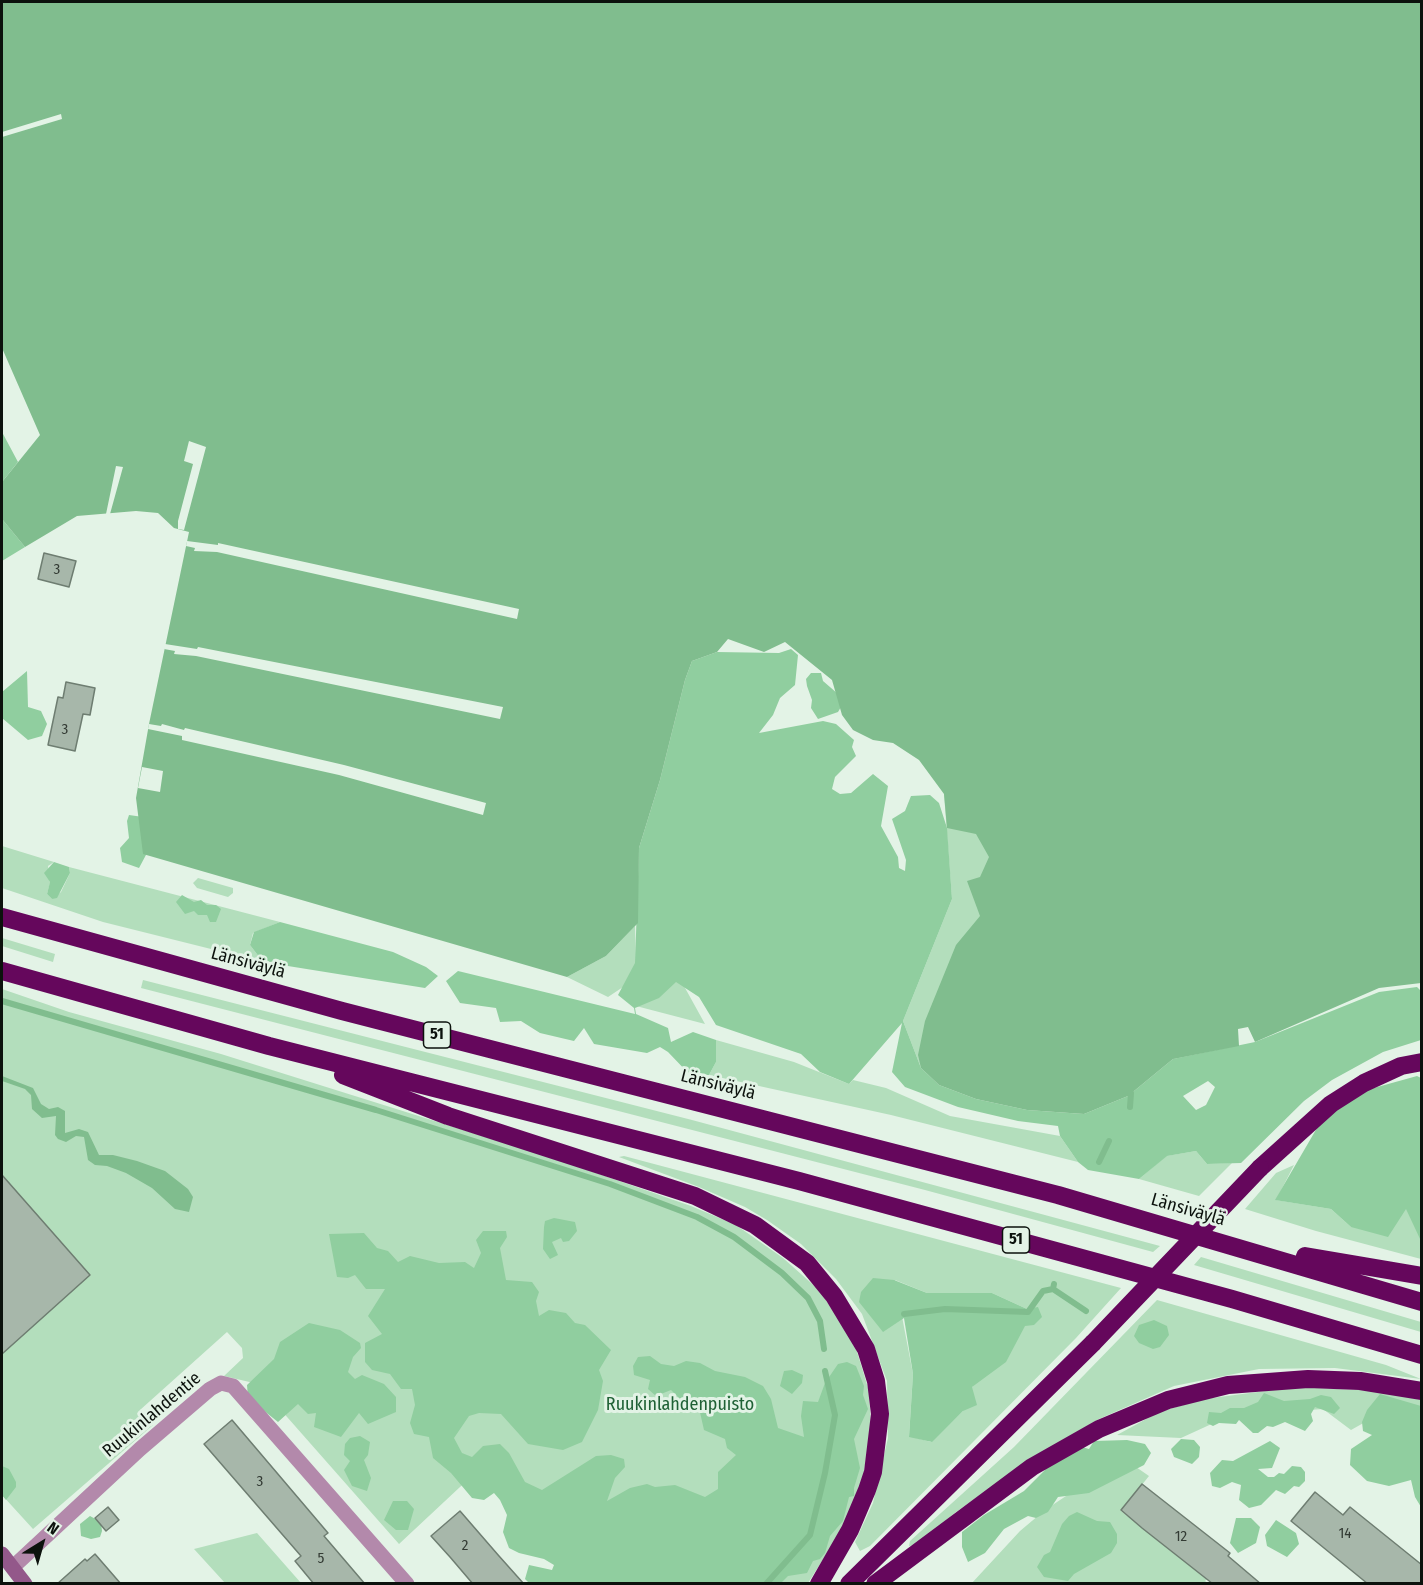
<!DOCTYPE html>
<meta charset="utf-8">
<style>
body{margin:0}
#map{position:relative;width:1423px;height:1585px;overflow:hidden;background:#e3f3e6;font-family:"Fira Sans Condensed",sans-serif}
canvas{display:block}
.frame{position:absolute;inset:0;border:3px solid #0c120d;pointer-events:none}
.north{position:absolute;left:12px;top:1513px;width:60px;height:60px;-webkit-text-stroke:4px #e3f3e6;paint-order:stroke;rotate:37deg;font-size:16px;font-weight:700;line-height:24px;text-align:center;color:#0c120d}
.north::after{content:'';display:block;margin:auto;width:21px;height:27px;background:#0c120d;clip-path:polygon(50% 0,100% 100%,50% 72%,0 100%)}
</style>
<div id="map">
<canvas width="1423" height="1585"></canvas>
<div class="frame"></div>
<div class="north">N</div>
</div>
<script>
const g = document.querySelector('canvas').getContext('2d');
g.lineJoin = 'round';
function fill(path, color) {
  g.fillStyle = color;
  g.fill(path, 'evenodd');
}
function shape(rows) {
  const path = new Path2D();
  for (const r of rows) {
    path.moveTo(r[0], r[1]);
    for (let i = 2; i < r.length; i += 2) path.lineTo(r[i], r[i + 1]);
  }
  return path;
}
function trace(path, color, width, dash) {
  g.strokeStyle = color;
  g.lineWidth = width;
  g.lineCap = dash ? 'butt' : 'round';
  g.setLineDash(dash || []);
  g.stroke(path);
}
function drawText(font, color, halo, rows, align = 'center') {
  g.font = font + ' "Fira Sans Condensed",sans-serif';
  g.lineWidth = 6;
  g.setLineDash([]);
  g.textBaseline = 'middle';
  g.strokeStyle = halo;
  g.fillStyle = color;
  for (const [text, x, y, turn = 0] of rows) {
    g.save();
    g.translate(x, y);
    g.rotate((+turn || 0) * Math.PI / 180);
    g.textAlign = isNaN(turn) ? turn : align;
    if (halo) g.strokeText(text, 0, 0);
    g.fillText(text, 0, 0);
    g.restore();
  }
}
const green = shape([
 [944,794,1227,1034,1239,1046,1173,1059,921,1068,903,1021,952,899],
 [2,846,54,862,48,866,50,883,47,894,52,899,61,892,70,873,69,867,280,922,253,933,250,945,263,962,103,922,2,888],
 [198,878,233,888,233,893,228,897,197,888,193,883],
 [635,926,636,964,626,985,608,997,567,977,606,956],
 [2,938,55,954,53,962,2,946],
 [679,977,705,1024,636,1006],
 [143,980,692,1120,1160,1246,1153,1252,925,1190,141,988],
 [2,989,69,1012,221,1054,559,1160,691,1206,736,1225,783,1258,819,1290,854,1342,869,1391,871,1428,863,1477,848,1520,808,1583,600,1583,490,1459,399,1544,258,1384,224,1376,243,1358,242,1348,227,1332,140,1410,153,1425,33,1529,2,1495],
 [716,1040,794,1062,849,1084,853,1080,886,1088,950,1116,1060,1136,1078,1162,891,1115,709,1075,716,1062],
 [1196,1151,1207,1164,1232,1163,1199,1196,1139,1179,1166,1156],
 [624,1156,1121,1288,1076,1338,870,1546,860,1551,855,1542,873,1503,888,1438,887,1381,862,1314,836,1279,801,1244,767,1220,745,1207,699,1187,619,1157],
 [895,1280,927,1293,992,1293,1027,1309,972,1387,963,1411,931,1442,909,1436,913,1374],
 [1294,1165,1276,1200,1331,1209,1351,1227,1406,1208,1421,1190,1421,1259,1316,1231,1245,1209,1276,1173],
 [1201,1257,1421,1322,1421,1332,1194,1265],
 [1157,1300,1386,1365,1421,1379,1335,1368,1259,1369,1174,1386,1099,1419,1031,1459,956,1512,916,1545,909,1546,910,1541,1014,1447],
 [1296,1387,1379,1391,1421,1400,1421,1416,1367,1421,1351,1430,1323,1409,1229,1416,1181,1438,1117,1435,1159,1412,1204,1399],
 [1136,1467,1149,1476,1121,1511,1207,1579,1205,1581,1208,1583,971,1584,1020,1531,1045,1510,1075,1490],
 [257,1533,301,1583,225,1583,194,1549]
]);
const forest = shape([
 [2,432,18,462,2,482],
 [2,519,25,547,2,561],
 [791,649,798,655,795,685,780,698,773,715,759,733,823,721,836,724,854,740,852,747,856,756,835,777,832,789,840,794,851,793,873,774,888,786,881,826,898,857,899,868,905,871,906,860,892,819,905,811,911,796,930,795,939,803,947,828,952,899,903,1021,921,1068,939,1085,976,1099,1027,1110,1084,1114,1128,1096,1173,1059,1255,1042,1379,992,1417,987,1421,991,1421,1040,1383,1052,1332,1080,1304,1101,1241,1163,1207,1164,1196,1151,1167,1156,1139,1179,1088,1170,1078,1162,1060,1136,1058,1126,1018,1121,958,1107,905,1087,892,1072,902,1023,849,1084,820,1072,801,1054,716,1025,699,997,676,982,659,998,635,1008,636,1014,668,1028,671,1042,693,1032,716,1040,716,1062,709,1075,690,1075,668,1052,660,1047,647,1053,594,1044,584,1028,574,1041,540,1033,521,1021,500,1022,496,1008,460,1003,446,981,458,971,635,1014,634,1008,618,995,635,963,639,848,660,780,685,680,692,661,717,652,779,653],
 [1208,1081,1215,1087,1206,1105,1196,1110,1183,1096],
 [27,671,28,707,41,711,47,724,42,736,28,740,2,718,2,692],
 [811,673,821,673,823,681,845,700,838,712,818,719,811,708,812,700,807,686,806,679],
 [129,815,143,817,147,853,139,868,122,862,120,848,129,838,127,821],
 [54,862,69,867,70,873,57,898,52,899,47,894,50,882,44,873],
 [182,895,194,902,201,900,207,905,216,905,221,909,216,922,210,922,207,915,198,915,194,911,185,914,176,902],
 [280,922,393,952,426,967,438,976,425,988,263,962,250,945,254,932],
 [1417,1076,1421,1078,1421,1241,1406,1209,1388,1237,1351,1227,1331,1209,1275,1200,1324,1116,1363,1091],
 [554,1218,575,1222,577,1231,569,1241,563,1242,561,1238,552,1242,558,1255,550,1259,543,1249,544,1227,545,1221],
 [483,1231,506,1231,507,1237,500,1248,506,1280,532,1282,539,1292,536,1301,539,1316,549,1310,566,1313,575,1323,585,1325,611,1350,599,1370,603,1381,598,1410,582,1442,563,1450,528,1444,501,1414,479,1413,469,1416,454,1438,462,1453,472,1457,483,1446,500,1444,509,1453,525,1482,542,1490,596,1456,611,1455,624,1459,625,1467,615,1478,607,1501,630,1488,647,1484,655,1487,675,1485,705,1497,718,1489,718,1472,736,1455,727,1448,725,1439,704,1430,699,1408,690,1409,671,1390,656,1396,648,1389,650,1380,634,1375,633,1366,638,1357,650,1356,661,1364,674,1366,686,1361,700,1363,715,1371,745,1377,763,1386,771,1399,778,1428,804,1437,801,1416,803,1401,818,1402,825,1383,838,1364,847,1362,856,1366,864,1386,863,1395,868,1409,854,1439,860,1468,854,1488,854,1496,849,1497,843,1521,830,1536,825,1553,820,1559,813,1561,807,1573,788,1576,780,1584,529,1583,525,1579,529,1565,552,1570,554,1565,544,1559,519,1553,509,1548,503,1532,507,1515,500,1500,494,1493,484,1500,472,1498,451,1473,433,1458,429,1437,414,1434,410,1423,415,1405,412,1389,401,1389,390,1374,372,1370,365,1362,365,1343,382,1334,368,1316,385,1289,366,1289,355,1275,348,1278,337,1277,329,1234,364,1233,377,1248,388,1251,398,1262,410,1256,439,1263,465,1262,474,1268,481,1253,476,1240],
 [873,1278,894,1280,927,1293,992,1293,1027,1309,1038,1307,1042,1317,1034,1325,1025,1326,1006,1362,972,1387,977,1405,963,1411,932,1442,909,1437,913,1374,904,1318,883,1332,859,1302,861,1292],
 [1154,1320,1167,1326,1169,1335,1160,1347,1153,1349,1139,1343,1134,1336,1139,1325],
 [309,1323,340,1330,360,1343,361,1348,353,1357,348,1372,355,1379,362,1375,384,1384,396,1397,396,1412,368,1424,359,1413,341,1437,314,1427,316,1413,308,1414,298,1404,278,1422,248,1398,247,1385,274,1359,280,1342],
 [792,1370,803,1375,802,1383,792,1394,780,1386,784,1371],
 [1264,1393,1284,1401,1310,1399,1321,1395,1331,1397,1340,1408,1334,1414,1315,1407,1311,1414,1313,1421,1305,1431,1285,1422,1273,1427,1267,1426,1258,1433,1253,1433,1239,1420,1236,1424,1219,1423,1213,1426,1207,1423,1209,1412,1221,1413,1230,1408,1244,1408,1258,1402],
 [1380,1394,1421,1406,1421,1507,1415,1497,1411,1480,1389,1486,1367,1481,1350,1465,1351,1449,1372,1435,1363,1431,1362,1422,1367,1410],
 [360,1436,370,1442,368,1455,364,1460,371,1478,367,1491,352,1486,344,1470,350,1461,344,1455,345,1444,350,1438],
 [1181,1439,1194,1440,1200,1447,1199,1457,1192,1464,1174,1457,1171,1449],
 [1127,1440,1145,1444,1151,1453,1144,1465,1089,1493,1058,1497,1048,1512,1036,1518,1028,1516,1004,1529,985,1553,968,1562,962,1547,962,1532,984,1515,1024,1491,1045,1470,1049,1461,1071,1444,1089,1449,1094,1441],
 [1270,1441,1280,1448,1272,1468,1258,1469,1268,1477,1274,1477,1279,1473,1284,1474,1292,1466,1301,1467,1305,1472,1305,1481,1299,1487,1294,1486,1285,1494,1276,1490,1261,1505,1249,1508,1239,1500,1241,1485,1232,1482,1220,1488,1212,1486,1210,1473,1222,1460,1233,1461],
 [2,1466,9,1469,16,1482,16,1487,6,1500,2,1495],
 [393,1501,407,1501,414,1509,408,1530,396,1530,384,1520],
 [1077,1512,1097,1521,1110,1522,1117,1534,1117,1543,1111,1553,1074,1574,1068,1581,1044,1577,1037,1567,1044,1555,1050,1552,1062,1524,1069,1516],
 [90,1516,101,1522,102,1531,100,1537,91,1539,81,1536,80,1524],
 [1236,1518,1251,1518,1260,1527,1256,1543,1238,1553,1230,1543],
 [1276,1520,1296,1533,1299,1544,1287,1557,1267,1546,1265,1535]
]);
const water = shape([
 [2,2,1421,2,1421,983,1379,988,1255,1042,1248,1027,1238,1029,1239,1046,1173,1059,1128,1096,1084,1114,1027,1110,976,1099,939,1085,921,1068,918,1055,925,1021,956,945,980,916,967,881,980,877,989,857,976,834,947,828,944,794,919,760,893,743,873,740,853,730,842,715,832,680,785,642,764,652,728,639,717,652,692,661,685,680,660,780,639,848,638,923,606,956,567,977,143,854,136,798,149,724,189,532,174,528,158,513,136,511,77,516,25,547,2,519,2,482,40,435,2,348],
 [2,1076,33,1088,41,1104,49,1109,58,1107,65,1111,65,1133,79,1129,88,1132,99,1155,113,1155,137,1161,165,1171,188,1189,193,1197,189,1212,175,1209,152,1188,126,1173,107,1166,95,1165,88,1160,84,1137,76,1136,66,1142,58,1139,55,1135,56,1116,42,1118,32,1109,31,1095,25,1089,2,1081]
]);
const pier = shape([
 [61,114,62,119,2,137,2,132],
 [189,441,206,447,184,530,178,529,178,521,193,464,184,461],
 [116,466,123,467,110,514,106,514],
 [187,541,218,545,218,543,519,609,517,619,217,552,194,551,195,548,186,546],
 [165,644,197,649,198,647,503,707,500,719,196,656,174,654,175,651,164,649],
 [149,724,161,726,162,724,184,730,185,728,344,765,486,803,483,815,339,775,182,740,182,736,148,729],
 [142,767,163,771,160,792,138,788]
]);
const stream = shape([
 [2,1001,376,1110,610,1184,697,1217,734,1237,782,1273,808,1298,820,1321,824,1349],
 [1130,1107,1131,1093],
 [1099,1162,1109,1141],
 [1054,1284,1053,1289,1086,1311],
 [904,1314,945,1309,1028,1312,1043,1291,1053,1289],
 [766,1584,810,1535,825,1473,835,1415,825,1371]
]);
const building = shape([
 [44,553,76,561,69,587,38,579,44,553],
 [66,682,95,688,90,715,83,714,75,751,48,745,58,697,63,698,66,682],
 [2,1175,90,1275,2,1354,2,1175],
 [232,1420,328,1533,324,1536,365,1584,314,1584,295,1561,301,1556,204,1444,232,1420],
 [1142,1484,1230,1553,1228,1556,1261,1584,1213,1584,1142,1528,1121,1510,1142,1484],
 [1315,1492,1343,1515,1350,1507,1422,1565,1422,1584,1368,1584,1291,1521,1315,1492],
 [108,1507,119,1520,106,1531,95,1518,108,1507],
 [460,1511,499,1556,524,1584,473,1584,450,1557,431,1536,460,1511],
 [95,1554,121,1584,57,1584,85,1559,87,1561,95,1554]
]);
const minor = shape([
 [13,1567,140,1449,210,1389,221,1383,233,1386,407,1584]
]);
const secondary = shape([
 [2,1554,25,1584]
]);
const motorway = shape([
 [2,917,342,1011,1058,1195,1422,1302],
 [2,971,269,1046,799,1181,1232,1299,1422,1355],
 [343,1075,448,1116,695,1196,755,1225,807,1263,834,1296,866,1349,876,1381,880,1414,873,1472,867,1490,850,1530,819,1584],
 [1260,1168,1331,1104,1364,1083,1401,1066,1422,1062],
 [1305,1256,1422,1276],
 [849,1584,1093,1343],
 [875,1584,1032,1467,1099,1429,1168,1400,1228,1385,1308,1379,1360,1381,1422,1391]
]);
const motorwayBridge = shape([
 [1093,1343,1260,1168]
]);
const numberNames = [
 ["3",57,570],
 ["3",65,730],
 ["3",260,1482],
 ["14",1345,1534],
 ["12",1181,1537],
 ["2",465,1546],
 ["5",321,1559]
];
const shields = [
 [437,1035,27],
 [1016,1240,27]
];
const shieldNames = [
 ["51",437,1035],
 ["51",1016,1240]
];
const streetNames = [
 ["Länsiväylä",248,963,15],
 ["Länsiväylä",718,1085,14],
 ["Länsiväylä",1188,1210,16],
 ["Ruukinlahdentie",152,1415,-40]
];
const parkNames = [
 ["Ruukinlahdenpuisto",680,1405]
];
fill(green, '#b3debc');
fill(forest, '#90ce9f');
fill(water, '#80bd8e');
fill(pier, '#e3f3e6');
trace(stream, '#80bd8e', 6);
fill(building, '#a7b7aa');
trace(building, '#6e7d71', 1.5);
trace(minor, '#b389ab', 15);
trace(secondary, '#93588a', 15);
trace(motorway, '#65075c', 18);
trace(motorwayBridge, '#65075c', 18);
drawText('15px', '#333b34', null, numberNames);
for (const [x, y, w] of shields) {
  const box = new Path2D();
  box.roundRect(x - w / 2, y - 13, w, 26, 4.5);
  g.fillStyle = '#e3f3e6';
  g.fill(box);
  trace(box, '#0c120d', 1.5);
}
drawText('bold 16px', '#0c120d', null, shieldNames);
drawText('18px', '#0c120d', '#e3f3e6', streetNames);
drawText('18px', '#1f6135', '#e3f3e6', parkNames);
</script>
